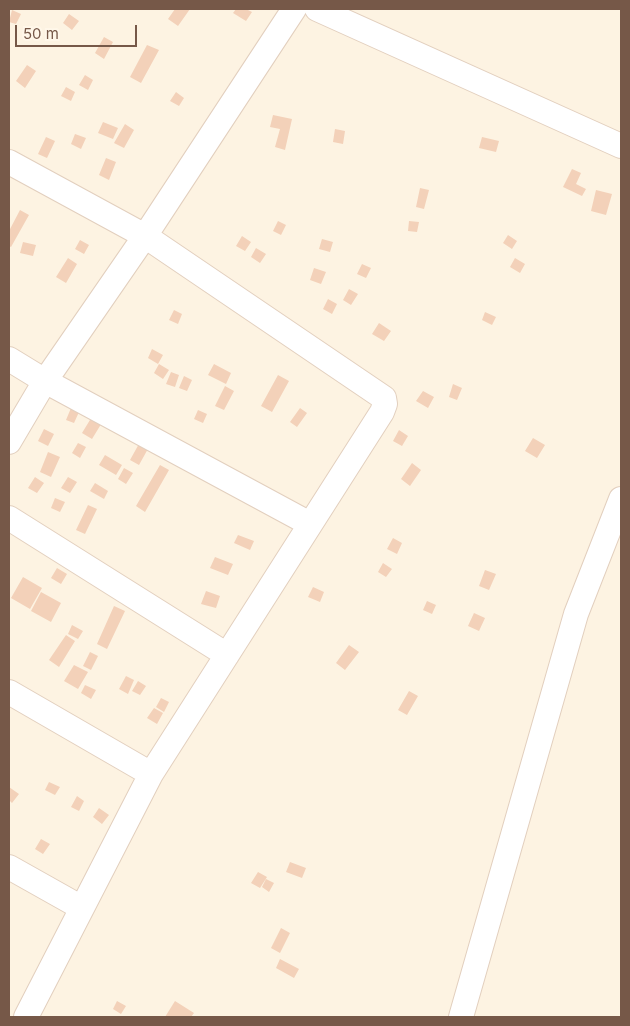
<!DOCTYPE html>
<style>
body{margin:0}
#map{position:relative;width:630px;height:1026px;overflow:hidden;background:#fdf3e2;font-family:Inter,sans-serif}
canvas{display:block}
.frame{position:absolute;inset:0;border:10px solid #765848;pointer-events:none}
.scale{position:absolute;left:15px;top:25px;width:122px;height:22px;box-sizing:border-box;border:2px solid #765848;border-top:0;padding-left:6px;font-size:15px;line-height:18px;white-space:nowrap;color:#765848;-webkit-text-stroke:4px #fff7e9;paint-order:stroke}
</style>
<div id="map">
<canvas width="630" height="1026"></canvas>
<div class="frame"></div>
<div class="scale">50 m</div>
</div>
<script>
const g = document.querySelector('canvas').getContext('2d');
g.lineJoin = 'round';
function fill(path, color) {
  g.fillStyle = color;
  g.fill(path, 'evenodd');
}
function shape(rows) {
  const path = new Path2D();
  for (const r of rows) {
    path.moveTo(r[0], r[1]);
    for (let i = 2; i < r.length; i += 2) path.lineTo(r[i], r[i + 1]);
  }
  return path;
}
function trace(path, color, width, dash) {
  g.strokeStyle = color;
  g.lineWidth = width;
  g.lineCap = dash ? 'butt' : 'round';
  g.setLineDash(dash || []);
  g.stroke(path);
}
const building = shape([
 [175,9,190,9,178,26,168,19],
 [236,9,246,9,252,12,246,21,233,13],
 [12,10,21,14,16,24,9,22],
 [69,14,79,21,72,30,63,23],
 [104,37,113,42,104,59,95,53],
 [147,45,159,50,141,83,130,77],
 [27,65,36,71,25,88,16,81],
 [85,75,93,80,88,90,79,85],
 [66,87,75,92,71,101,61,96],
 [176,92,184,98,179,106,170,101],
 [273,115,292,119,285,150,275,147,280,129,270,127],
 [103,122,118,128,113,139,98,133],
 [125,124,134,130,124,148,114,143],
 [335,129,345,131,343,144,333,142],
 [75,134,86,138,81,149,71,144],
 [46,137,55,141,47,158,38,154],
 [482,137,499,141,496,152,479,148],
 [106,158,116,162,109,180,99,175],
 [572,169,581,173,576,184,586,189,582,196,563,187],
 [420,188,429,190,424,209,416,207],
 [596,190,612,194,606,215,591,211],
 [20,210,29,215,11,247,9,246,9,231],
 [278,221,286,225,281,235,273,231],
 [409,221,419,222,417,232,408,231],
 [508,235,517,241,512,249,503,243],
 [242,236,251,242,245,251,236,246],
 [322,239,333,242,330,252,319,249],
 [80,240,89,245,84,254,75,249],
 [23,242,36,245,33,256,20,253],
 [256,248,266,254,260,263,251,257],
 [68,258,77,264,66,283,56,277],
 [515,258,525,264,520,273,510,267],
 [362,264,371,268,366,278,357,274],
 [314,268,326,272,321,284,310,280],
 [349,289,358,294,351,305,343,300],
 [328,299,337,304,332,314,323,309],
 [174,310,182,314,178,324,169,320],
 [485,312,496,317,492,325,482,320],
 [379,323,391,331,384,341,372,334],
 [152,349,163,355,158,364,148,358],
 [159,364,169,370,163,379,154,373],
 [214,364,231,373,226,384,208,375],
 [171,372,179,375,175,387,166,384],
 [278,375,289,381,272,412,261,406],
 [184,376,192,380,187,391,179,388],
 [453,384,462,388,457,400,449,397],
 [225,386,234,391,224,410,215,406],
 [423,391,434,397,428,408,416,401],
 [71,408,79,412,74,423,66,420],
 [300,408,307,413,297,427,290,422],
 [198,410,207,414,203,423,194,419],
 [93,415,103,421,92,439,82,433],
 [44,429,54,434,48,446,38,441],
 [399,430,408,436,402,446,393,441],
 [533,438,545,445,537,458,525,451],
 [140,442,149,447,139,465,130,460],
 [78,443,86,447,80,458,72,453],
 [48,452,60,457,51,477,40,472],
 [105,455,122,465,116,475,99,465],
 [412,463,421,470,410,486,401,479],
 [160,465,169,470,145,512,136,506],
 [124,468,133,473,126,484,118,479],
 [35,477,44,483,37,493,28,488],
 [68,477,77,482,70,493,61,488],
 [95,483,108,491,104,499,90,491],
 [55,498,65,502,60,512,51,508],
 [88,505,97,509,85,534,76,530],
 [238,535,254,541,250,550,234,543],
 [393,538,402,543,397,554,387,549],
 [215,557,233,564,228,575,210,568],
 [383,563,392,569,386,577,378,572],
 [57,568,67,574,61,584,51,578],
 [485,570,496,574,489,590,479,586],
 [23,577,42,588,30,609,11,598],
 [313,587,324,592,320,602,308,597],
 [206,591,220,596,216,608,201,604],
 [41,592,61,603,51,622,31,611],
 [427,601,436,605,432,614,423,610],
 [114,606,125,611,107,649,97,644],
 [474,613,485,618,479,631,468,626],
 [72,625,83,631,78,639,68,634],
 [66,635,75,641,59,667,49,660],
 [349,645,359,652,345,670,336,663],
 [90,652,98,656,91,670,83,666],
 [74,665,88,672,78,689,64,681],
 [126,676,134,680,128,694,119,689],
 [138,681,146,686,140,695,132,691],
 [85,685,96,690,91,699,81,693],
 [409,691,418,696,407,715,398,710],
 [161,698,169,702,164,712,156,707],
 [154,708,163,713,157,724,147,718],
 [49,782,60,787,55,795,45,790],
 [9,787,19,794,12,803,9,800],
 [77,796,84,801,79,811,71,807],
 [99,808,109,815,102,824,93,817],
 [41,839,50,844,43,854,35,849],
 [290,862,306,868,302,878,286,872],
 [258,872,267,877,260,888,251,883],
 [266,879,274,883,269,892,262,887],
 [281,928,290,933,280,953,271,948],
 [280,959,299,969,294,978,276,968],
 [117,1001,126,1006,121,1014,113,1009],
 [175,1001,194,1013,191,1017,165,1017]
]);
const minor = shape([
 [317,9,621,146],
 [9,162,145,236,384,398,385,404,382,412,151,774,26,1017],
 [9,359,45,381,310,524],
 [9,442,45,381,145,236,294,9],
 [9,518,227,655],
 [9,692,151,774],
 [9,867,82,908],
 [461,1017,576,614,621,499]
]);
fill(building, '#f3d1b9');
trace(minor, '#e2cfbe', 26);
trace(minor, '#fff', 24);
</script>
